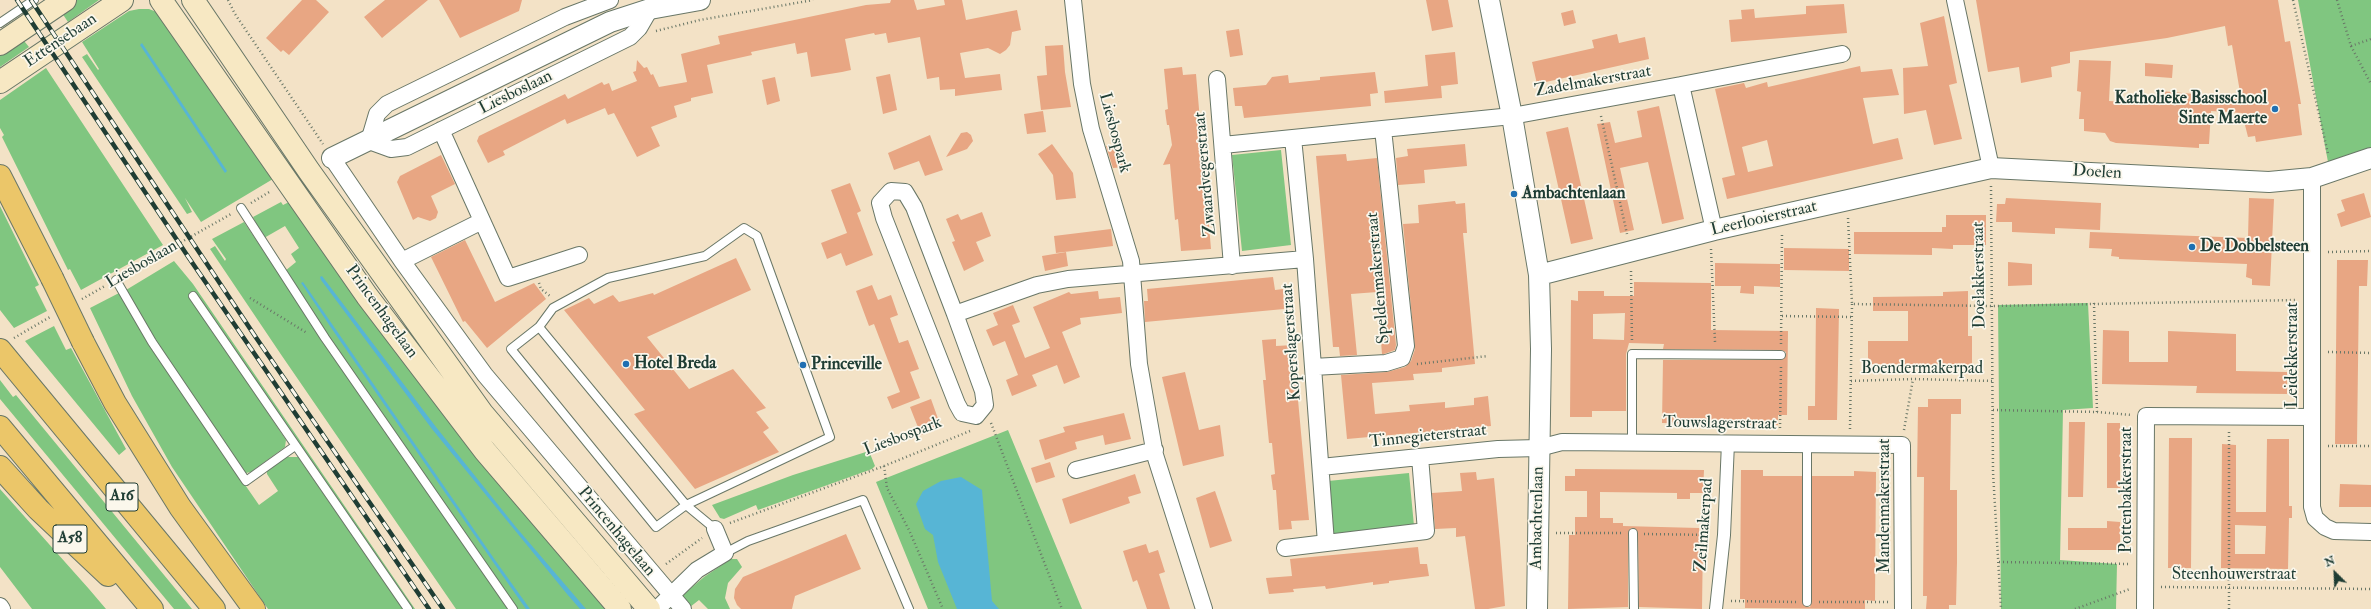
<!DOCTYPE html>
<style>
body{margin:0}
#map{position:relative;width:2371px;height:609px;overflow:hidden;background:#f3e2c6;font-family:"IM FELL Double Pica",serif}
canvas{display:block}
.north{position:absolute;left:2315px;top:553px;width:40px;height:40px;-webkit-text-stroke:3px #fbf7ec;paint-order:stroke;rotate:336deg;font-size:11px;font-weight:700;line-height:16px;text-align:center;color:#1f3d34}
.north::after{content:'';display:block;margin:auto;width:14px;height:18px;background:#1f3d34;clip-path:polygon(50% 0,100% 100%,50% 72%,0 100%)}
</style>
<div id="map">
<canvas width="2371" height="609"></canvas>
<div class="north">N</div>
</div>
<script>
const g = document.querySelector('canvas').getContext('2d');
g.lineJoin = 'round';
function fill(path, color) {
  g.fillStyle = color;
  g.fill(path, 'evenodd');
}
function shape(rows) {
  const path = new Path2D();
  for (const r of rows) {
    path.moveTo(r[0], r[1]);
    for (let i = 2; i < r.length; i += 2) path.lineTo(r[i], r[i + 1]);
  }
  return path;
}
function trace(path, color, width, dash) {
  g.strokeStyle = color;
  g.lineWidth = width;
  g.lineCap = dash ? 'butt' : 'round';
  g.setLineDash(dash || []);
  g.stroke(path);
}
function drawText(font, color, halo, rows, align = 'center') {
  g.font = font + ' "IM FELL Double Pica",serif';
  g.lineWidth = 3.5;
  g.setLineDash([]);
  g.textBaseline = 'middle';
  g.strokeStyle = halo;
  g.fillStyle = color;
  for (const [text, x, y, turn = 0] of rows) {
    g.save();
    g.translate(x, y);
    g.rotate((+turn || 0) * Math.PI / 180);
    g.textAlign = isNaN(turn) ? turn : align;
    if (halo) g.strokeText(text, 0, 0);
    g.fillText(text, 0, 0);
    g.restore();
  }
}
const green = shape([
 [75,0,99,0,68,22,60,10],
 [2298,0,2371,0,2371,148,2328,162],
 [139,9,149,9,164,15,278,176,201,222,185,198,192,212,187,214,82,57,87,54,98,70,99,69,82,42,129,11],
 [20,36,29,47,0,67,0,50],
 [46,68,163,245,81,290,70,269,68,270,2,137,4,135,0,128,0,100],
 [1281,150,1291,245,1242,251,1232,155],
 [293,200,613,609,517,609,328,336,285,271,296,262,291,254,299,248,285,226,264,238,258,227,253,217,281,202,283,205],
 [0,206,39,285,35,287,47,311,14,328,0,310],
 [244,222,323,340,509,609,456,609,282,356,210,249,215,246,225,261,226,259,212,239],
 [174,261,193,284,415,609,412,609,330,491,190,297,286,440,285,447,251,472,246,473,242,469,155,341,126,290],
 [119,293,214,440,259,505,278,491,267,474,267,470,285,457,298,457,403,609,268,609,172,467,132,396,90,308],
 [2088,303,2093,408,2063,410,2060,560,2117,564,2116,609,2001,609,1998,305],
 [54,326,66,350,71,348,126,449,119,455,25,341],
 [0,380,13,397,16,395,192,609,174,609,0,399],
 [1008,430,1082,609,928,609,876,482],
 [869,451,875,466,872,469,758,510,756,505,724,519,720,518,712,505,793,475],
 [1409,473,1414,526,1332,534,1328,481],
 [0,489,89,589,106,609,32,609,0,567],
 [731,559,737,559,742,567,728,583,725,598,730,609,708,609,699,600,690,607,682,597,684,594,704,577]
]);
const water = shape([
 [142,43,227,171,225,173,140,45],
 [322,276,436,427,515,526,586,609,580,609,567,594,432,429,321,280,320,277],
 [303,282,495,560,530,609,526,609,493,562,334,332,301,283],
 [961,477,982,490,992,601,999,609,957,609,938,562,933,535,925,529,916,504,923,491,941,481]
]);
const building = shape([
 [302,0,316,0,329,12,289,55,283,50,281,52,266,38],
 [385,0,428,0,382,38,364,17],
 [439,0,522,0,519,11,460,38],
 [891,0,914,0,917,10,945,5,944,0,962,0,966,20,1017,10,1021,30,1012,32,1010,45,1006,50,1000,54,988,48,960,53,965,78,1000,74,1002,90,955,96,955,89,940,90,939,77,927,79,920,37,888,43,886,33,875,35,874,33,845,39,851,70,842,72,811,77,807,52,797,54,795,43,751,52,752,55,707,65,713,93,691,98,691,101,674,106,677,117,651,127,660,146,637,157,614,113,608,115,605,108,567,124,565,119,503,151,505,155,488,163,477,141,479,136,565,94,568,99,602,82,604,85,609,83,612,91,637,81,633,72,636,71,637,60,644,68,647,67,651,75,653,74,659,87,687,82,681,54,720,44,718,36,866,5,890,3],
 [1426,0,1448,0,1453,27,1432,31],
 [1976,0,2278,0,2285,42,2290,41,2301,104,2298,104,2302,135,2256,142,2255,136,2248,137,2242,113,2211,111,2209,144,2199,144,2199,148,2116,143,2110,141,2105,133,2084,131,2084,119,2079,119,2081,92,2077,91,2079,60,2111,61,2109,101,2160,104,2160,91,2241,98,2232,45,2228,46,2225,26,2167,38,2070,52,2070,63,2051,67,2052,77,2021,83,2019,67,1988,72],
 [1844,4,1847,33,1731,42,1729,20,1742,19,1741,10,1754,9,1755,18,1806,14,1806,6],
 [1573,10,1576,23,1564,26,1561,13],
 [1944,16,1957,83,1949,85,1962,139,1934,145,1926,110,1904,114,1903,68,1928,66,1920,23],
 [1239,29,1243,55,1230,57,1226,31],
 [1617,34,1619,43,1645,37,1649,59,1537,84,1532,62,1594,48,1592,40],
 [1063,45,1065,72,1071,107,1041,110,1037,76,1047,75,1045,46],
 [1455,52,1458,84,1441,86,1442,98,1385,103,1384,91,1428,86,1425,55],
 [2145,63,2173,65,2172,78,2145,76],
 [1860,66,1861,72,1892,69,1899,95,1863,98,1873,144,1898,138,1903,159,1727,199,1722,178,1735,175,1715,89,1744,83,1746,88,1767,82,1768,87],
 [1767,140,1773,166,1748,172,1742,147],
 [1182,67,1183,75,1196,74,1211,249,1181,251,1178,219,1175,220,1170,164,1163,165,1172,145,1169,125,1167,125,1166,118,1165,110,1168,109,1164,69],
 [1375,72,1378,93,1370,94,1371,106,1244,118,1242,106,1235,106,1233,88,1266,85,1272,77,1288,75,1289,83,1320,80,1320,77],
 [890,74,897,110,883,114,876,77],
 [775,77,780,101,767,105,762,80],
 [1659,106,1684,219,1662,224,1648,162,1620,168,1634,230,1620,233,1597,124,1610,122,1615,143,1642,137,1637,111],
 [1043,111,1046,132,1027,134,1024,114],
 [1568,127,1593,239,1571,244,1546,132],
 [967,132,971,135,973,141,967,149,946,157,961,133],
 [930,135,943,170,925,176,919,161,894,170,888,153],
 [1052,144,1073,173,1076,198,1056,200,1053,175,1038,154],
 [1465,144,1467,166,1424,170,1425,183,1398,185,1396,158,1408,156,1407,149],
 [1123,145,1125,167,1113,168,1106,146],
 [1346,154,1347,161,1377,158,1396,345,1395,350,1384,354,1382,354,1377,292,1351,294,1357,355,1340,356,1339,347,1333,347,1316,156],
 [441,155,455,184,431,196,438,212,436,218,430,221,418,217,413,220,397,182,400,176],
 [850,183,861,211,857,213,873,255,846,266,841,253,827,259,821,243,847,233,831,190],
 [2364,193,2371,217,2341,227,2337,214,2345,211,2341,200],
 [2006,198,2101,203,2100,230,2055,228,2055,234,2012,232,2012,222,1996,222,1997,204,2005,204],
 [2249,198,2274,199,2270,286,2252,285,2252,279,2246,277,2247,264,2119,259,2119,257,2111,256,2112,249,2089,248,2090,232,2248,238],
 [1455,201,1456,204,1465,203,1467,233,1463,233,1475,364,1442,368,1442,372,1413,374,1414,380,1372,383,1375,414,1410,411,1409,405,1445,402,1445,408,1474,405,1474,398,1488,396,1491,426,1347,439,1341,375,1387,372,1405,367,1411,361,1415,349,1403,224,1419,223,1418,205],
 [982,212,991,236,976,242,984,261,964,271,952,242,955,241,946,219,958,214,961,220],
 [1946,215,1986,215,1986,245,1953,245,1953,249,1932,248,1932,255,1854,254,1854,232,1942,232,1942,227,1946,227],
 [1111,229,1113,246,1056,253,1054,236],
 [465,240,495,302,534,283,546,299,487,348,465,321,463,322,431,257],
 [1784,248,1849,249,1849,271,1784,270],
 [1066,252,1068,266,1045,271,1042,256],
 [736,258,751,290,647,337,689,389,733,369,766,408,756,412,769,428,763,432,779,452,695,489,634,414,645,410,564,310,589,298,594,304,613,295,619,302,653,293,654,295],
 [2337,260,2368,260,2367,286,2359,286,2357,444,2335,444],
 [2008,262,2032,264,2032,285,2008,286],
 [1715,263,1780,264,1780,287,1754,286,1754,294,1740,293,1741,286,1715,286],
 [1273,277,1275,290,1283,289,1284,309,1145,322,1144,301,1148,301,1147,289],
 [1634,282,1711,283,1711,330,1788,331,1787,415,1778,415,1778,425,1662,423,1663,360,1781,360,1786,355,1786,352,1781,350,1663,349,1664,344,1629,343,1626,354,1626,411,1592,411,1592,417,1570,417,1571,300,1578,301,1578,291,1604,291,1604,296,1634,296],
 [1625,313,1624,340,1593,339,1593,314],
 [872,285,878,300,891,295,898,315,890,318,899,343,908,340,919,369,910,372,920,398,892,409,887,397,900,392,874,324,869,326,856,291],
 [1098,291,1099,299,1120,297,1122,313,1080,318,1081,324,1062,332,1080,377,1064,384,1057,365,1032,375,1037,386,1012,396,1006,380,1018,375,1005,341,993,346,986,330,998,325,993,313,1013,305,1020,322,1012,325,1025,358,1050,348,1033,307,1069,292,1071,294],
 [1968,291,1968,336,1972,336,1972,365,1868,364,1868,341,1908,341,1908,311,1873,311,1873,297,1943,296,1943,292],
 [1816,308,1839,309,1837,420,1808,420,1808,406,1815,406],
 [2103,330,2129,331,2129,362,2168,362,2168,331,2236,334,2236,371,2287,372,2287,394,2196,393,2197,386,2102,384],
 [1276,339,1276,346,1293,345,1309,520,1291,521,1292,529,1279,530,1276,490,1273,490,1271,475,1275,474,1272,443,1269,443,1263,380,1266,380,1262,340],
 [1185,372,1199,430,1220,425,1224,456,1183,466,1162,377],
 [931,399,941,427,921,435,910,407],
 [1928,399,1961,399,1961,414,1951,414,1950,490,1957,490,1957,562,1956,605,1949,605,1949,609,1926,609,1927,596,1923,596,1924,477,1917,477,1918,407,1928,407],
 [1124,413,1131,439,1105,445,1103,435,1075,442,1077,449,1045,460,1039,440,1065,432,1063,427],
 [2069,422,2085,422,2083,497,2068,497],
 [2107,423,2120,423,2120,488,2107,488],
 [2169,438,2192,438,2191,568,2168,568],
 [2267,439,2289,439,2289,506,2292,506,2292,518,2289,518,2288,569,2221,568,2222,444,2236,445,2236,512,2266,512],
 [2235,525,2266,526,2265,554,2235,554],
 [1050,462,1055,477,1036,483,1031,468],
 [1575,469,1704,470,1703,493,1690,493,1690,499,1677,499,1677,493,1600,492,1600,518,1613,518,1613,523,1623,523,1623,526,1699,528,1699,537,1703,537,1702,609,1639,607,1638,533,1633,528,1630,529,1628,533,1628,607,1568,609,1569,535,1575,535,1575,517,1587,517,1587,491,1565,491,1565,476,1575,476],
 [1741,470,1763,470,1763,476,1802,476,1802,602,1807,607,1810,607,1812,602,1812,476,1854,476,1854,471,1876,472,1875,601,1865,600,1865,609,1745,608,1745,599,1740,599],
 [1476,472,1477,480,1494,478,1500,542,1505,606,1488,609,1475,609,1465,536,1456,537,1456,528,1435,529,1432,493,1462,491,1460,473],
 [1135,474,1141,493,1128,497,1130,503,1070,524,1062,499],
 [2340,484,2371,485,2371,507,2339,507],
 [1215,491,1232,541,1210,548,1196,498],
 [2107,521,2120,522,2120,550,2068,550,2068,528,2107,528],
 [846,534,861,569,795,596,792,609,741,609,737,605,734,598,735,589,743,577],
 [1146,544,1149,553,1158,550,1165,572,1159,574,1170,609,1147,609,1137,580,1133,582,1123,551],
 [1418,547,1420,564,1427,564,1429,576,1389,581,1389,583,1373,585,1373,582,1326,589,1325,586,1293,589,1294,592,1269,594,1266,578,1292,576,1290,559]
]);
const path = shape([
 [228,0,235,14,323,144],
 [2293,0,2328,154],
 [2337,0,2351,46,2371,84],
 [656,31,700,20,813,0],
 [2351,46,2371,39],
 [1601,116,1627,234],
 [1991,186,1993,472,2001,609],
 [251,203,271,191],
 [1848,218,1852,304,1993,306,2297,300],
 [1711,249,1715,342],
 [2328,252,2371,251],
 [1631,271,1632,342],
 [125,274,231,214],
 [539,283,541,289,550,296],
 [250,298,307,333],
 [82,299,105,286],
 [2094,303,2097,412],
 [1782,316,1852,317],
 [14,338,50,317],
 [1781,344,1782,233],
 [2328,352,2371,353],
 [1417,364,1488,356],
 [1851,381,1913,379,1993,381],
 [1993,410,2097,412,2132,415],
 [991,423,1062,609],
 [1780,428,1781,367],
 [1850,429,1852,304],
 [1904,430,1913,379],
 [2229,432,2229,609],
 [2328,446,2371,446],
 [884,466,887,488,909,530,943,609],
 [730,523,884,466,970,431],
 [1556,533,1621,533],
 [1644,534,1711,535],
 [1999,562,2131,564],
 [666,564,702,538],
 [2161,587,2371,589],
 [1731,601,1796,602],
 [1819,602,1888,602],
 [2075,609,2130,589]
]);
const service = shape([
 [0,23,34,0],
 [241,208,325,338,513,609],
 [116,280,152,342,246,481,295,446],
 [193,296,408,609],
 [539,327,686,505,830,437,757,236,744,228,705,256,608,278,553,308,539,327,511,349,656,527,686,505,715,529],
 [1632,442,1632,354,1781,355],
 [1807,444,1807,602],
 [1633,533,1634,609],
 [725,553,748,541,863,500,909,609]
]);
const pedestrian = shape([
 [1716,609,1724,535,1728,443]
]);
const minor = shape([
 [610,0,565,17,387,104,377,114,369,141,391,149,407,147,630,37,639,28,650,9],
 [1073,0,1082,84,1091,129,1131,261,1139,364,1155,455,1204,609],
 [1955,0,1991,168],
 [1217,79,1232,266],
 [1681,85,1842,54],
 [441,130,508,278,579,255],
 [1293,138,1305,259,1326,543],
 [1223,145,1512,116,1681,85,1714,230],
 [332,158,402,261,485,375,683,609],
 [2312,178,2312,507,2315,518,2325,527,2334,531,2371,532],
 [402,261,482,221],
 [955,314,983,391,985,405,976,416,962,413,957,404,884,218,880,203,891,191,905,192,914,207,955,314,1037,285,1068,279,1305,259],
 [1313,367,1386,363,1402,358,1406,346,1383,129],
 [1321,467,1498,449,1539,448,1562,442,1902,445,1903,609],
 [1076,470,1155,450],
 [1285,548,1426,531,1420,457],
 [0,606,2,609],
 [657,609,697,570,725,553,715,529],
 [2145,609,2146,416,2312,417]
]);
const tertiary = shape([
 [1489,0,1512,116,1539,275,1541,349,1537,609],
 [332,158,610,22,650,9,700,0],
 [1539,275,1714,230,1991,168,2269,182,2312,178,2371,158]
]);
const secondary = shape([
 [161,0,367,296,485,451,620,609],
 [193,0,309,171,482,413,649,609],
 [0,44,65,0],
 [0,82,122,0]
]);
const motorway = shape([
 [0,176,52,278],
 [83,342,115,403,180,507,254,609],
 [0,350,214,609],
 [0,427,152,609],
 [0,467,38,509,108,575]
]);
const rail = shape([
 [17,0,189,258,429,609],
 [31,0,257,339,443,609]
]);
const motorwayBridge = shape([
 [52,278,83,342]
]);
const markers = [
 [2275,109,4,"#1f6fb2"],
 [1514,194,4,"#1f6fb2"],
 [2192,247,4,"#1f6fb2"],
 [626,364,4,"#1f6fb2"],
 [803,365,4,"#1f6fb2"]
];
const shields = [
 [122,497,32],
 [70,539,34]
];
const shieldNames = [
 ["A16",122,497],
 ["A58",70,539]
];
const streetNames = [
 ["Ettensebaan",61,41,-34],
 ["Zadelmakerstraat",1593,82,-10],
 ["Liesboslaan",516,93,-26],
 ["Liesbospark",1114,133,75],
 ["Doelen",2097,173,3],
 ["Zwaardvegerstraat",1206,174,-95],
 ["Leerlooierstraat",1764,219,-13],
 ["Liesboslaan",142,265,-30],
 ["Doelakkerstraat",1980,275,-91],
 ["Speldenmakerstraat",1379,278,-95],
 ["Princenhagelaan",381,312,54],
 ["Koperslagerstraat",1292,342,-94],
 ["Leidekkerstraat",2293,355,-90],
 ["Boendermakerpad",1922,369],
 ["Touwslagerstraat",1720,424,1],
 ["Liesbospark",903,437,-21],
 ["Tinnegieterstraat",1428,437,-6],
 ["Pottenbakkerstraat",2127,490,-90],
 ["Mandenmakerstraat",1885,506,-90],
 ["Ambachtenlaan",1538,518,-89],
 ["Zeilmakerpad",1705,525,-86],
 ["Princenhagelaan",616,532,50],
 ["Steenhouwerstraat",2234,575]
];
const poiNames = [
 ["Katholieke Basisschool",2267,99,"right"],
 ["Sinte Maerte",2267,119,"right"],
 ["Ambachtenlaan",1522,194],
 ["De Dobbelsteen",2200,247],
 ["Hotel Breda",634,364],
 ["Princeville",811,365]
];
fill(green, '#80c680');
fill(water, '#57b5d5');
fill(building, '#e8a683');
trace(service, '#697767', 10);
trace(pedestrian, '#697767', 14);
trace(minor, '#697767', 18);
trace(tertiary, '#697767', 22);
trace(secondary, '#697767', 24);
trace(motorway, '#697767', 24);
trace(path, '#697767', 2.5, [1, 3]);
trace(service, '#fff', 8);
trace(pedestrian, '#fff', 12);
trace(minor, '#fff', 16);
trace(tertiary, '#fff', 20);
trace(secondary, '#f7e8c3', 22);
trace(motorway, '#ebc669', 22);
trace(rail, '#1f3d34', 4.5);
trace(rail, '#fbf7ec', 3, [9]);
trace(motorwayBridge, '#697767', 24, []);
trace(motorwayBridge, '#ebc669', 22);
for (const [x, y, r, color] of markers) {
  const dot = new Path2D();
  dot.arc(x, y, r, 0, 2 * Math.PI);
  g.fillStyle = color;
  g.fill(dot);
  trace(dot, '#fbf7ec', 1.5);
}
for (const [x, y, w] of shields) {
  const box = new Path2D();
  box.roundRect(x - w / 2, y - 14, w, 28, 3);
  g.fillStyle = '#fbf7ec';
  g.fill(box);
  trace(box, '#1f3d34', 1);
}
drawText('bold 16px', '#1f3d34', null, shieldNames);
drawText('17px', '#1f3d34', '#fbf7ec', streetNames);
drawText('bold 17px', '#1f3d34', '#fbf7ec', poiNames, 'left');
</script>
